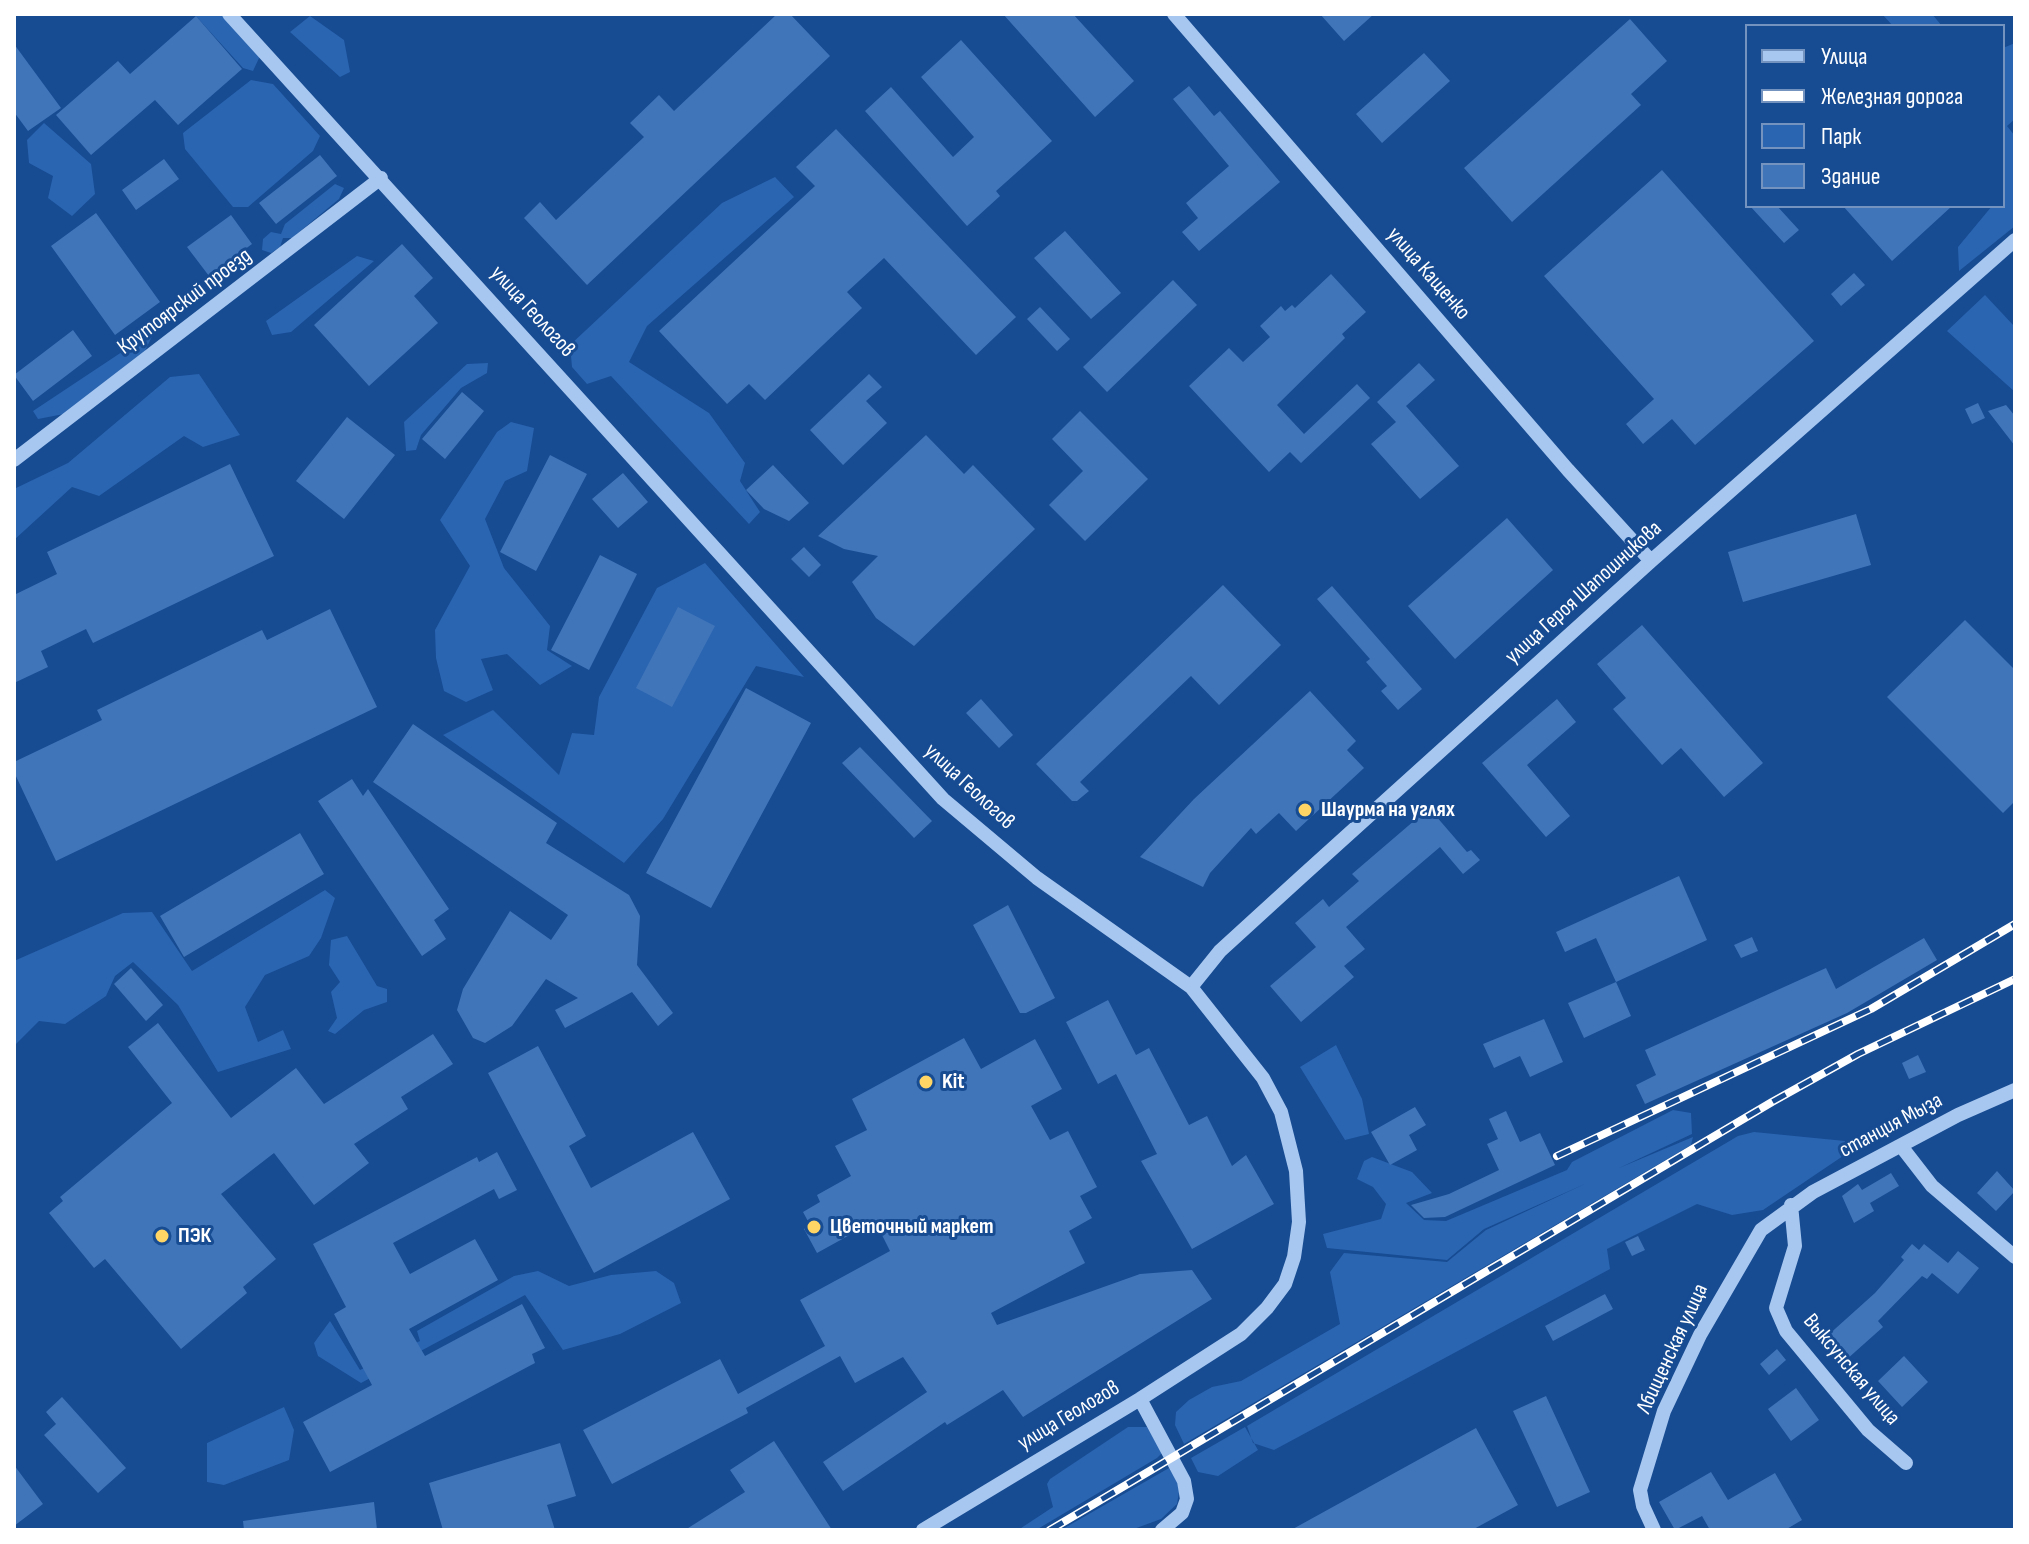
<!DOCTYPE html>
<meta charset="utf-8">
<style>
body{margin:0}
#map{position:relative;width:2029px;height:1544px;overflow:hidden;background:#174b92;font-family:"Sofia Sans Condensed",sans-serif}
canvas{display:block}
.frame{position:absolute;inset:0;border:16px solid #fff;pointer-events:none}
.legend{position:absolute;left:1745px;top:24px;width:260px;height:184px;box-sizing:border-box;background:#174b92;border:2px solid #7493be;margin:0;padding:10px 14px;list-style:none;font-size:24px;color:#fff}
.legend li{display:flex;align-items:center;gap:16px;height:40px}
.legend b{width:40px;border:2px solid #7493be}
</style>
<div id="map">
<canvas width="2029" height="1544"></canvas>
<div class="frame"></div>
<ul class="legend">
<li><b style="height:10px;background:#a7c7f0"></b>Улица</li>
<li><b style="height:10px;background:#fff"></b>Железная дорога</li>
<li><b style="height:22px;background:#2a65b1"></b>Парк</li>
<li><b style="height:22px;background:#4075ba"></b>Здание</li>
</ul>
</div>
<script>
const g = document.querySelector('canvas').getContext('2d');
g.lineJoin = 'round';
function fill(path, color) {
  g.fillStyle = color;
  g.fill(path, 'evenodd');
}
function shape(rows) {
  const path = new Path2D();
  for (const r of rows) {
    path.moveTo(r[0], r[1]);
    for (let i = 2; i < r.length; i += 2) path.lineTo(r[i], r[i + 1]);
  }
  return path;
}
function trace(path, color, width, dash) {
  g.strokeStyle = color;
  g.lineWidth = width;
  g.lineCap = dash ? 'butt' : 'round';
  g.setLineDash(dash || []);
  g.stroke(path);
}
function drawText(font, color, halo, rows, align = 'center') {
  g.font = font + ' "Sofia Sans Condensed",sans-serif';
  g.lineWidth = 6;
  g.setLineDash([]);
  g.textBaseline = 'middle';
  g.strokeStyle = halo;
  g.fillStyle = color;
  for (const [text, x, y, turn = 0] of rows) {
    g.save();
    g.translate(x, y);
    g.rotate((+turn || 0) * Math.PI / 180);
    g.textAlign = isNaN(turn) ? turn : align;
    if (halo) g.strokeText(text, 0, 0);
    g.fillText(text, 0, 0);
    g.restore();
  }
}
const green = shape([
 [194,14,221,14,260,56,253,71,243,68],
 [1882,14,1932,14,1942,26,1893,26],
 [310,16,344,40,350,72,340,77,290,32],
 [2015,43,2015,119,2007,126,2015,136,2015,226,1959,271,1958,247,1992,206,2003,206,2003,48],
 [251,80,273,84,320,136,313,151,248,207,233,207,185,149,183,133],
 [44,123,91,164,95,194,72,216,48,198,53,176,29,163,27,140],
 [775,177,794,197,647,326,629,362,709,413,745,463,740,481,760,512,749,524,611,376,587,384,572,367,570,345,722,203],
 [335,184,344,188,339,199,292,238,283,238,280,247,271,253,262,250,263,239,271,232,281,234,285,224],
 [357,256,374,261,291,332,272,335,266,321],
 [1985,295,2015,327,2015,392,1947,331],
 [155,330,145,351,64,414,38,419,33,411],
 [488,363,487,373,461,388,421,435,416,450,406,451,404,422,467,364],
 [199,374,240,435,203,447,184,436,99,496,72,487,14,540,14,489,68,463,170,377],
 [511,422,534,428,527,471,505,481,485,519,504,568,550,626,547,650,572,666,540,685,507,654,481,659,493,690,466,702,444,691,436,658,435,630,470,566,440,520,497,432],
 [705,563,804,677,756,666,663,819,624,863,443,735,493,710,559,775,572,733,594,735,599,697,657,588],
 [325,890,335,898,321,938,309,956,265,975,245,1007,258,1042,283,1030,291,1049,218,1072,178,1005,133,962,115,976,106,996,65,1024,39,1021,14,1046,14,961,123,913,152,912,192,971],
 [347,936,377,986,387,989,387,1002,364,1010,335,1034,328,1031,337,1018,331,992,340,982,329,965,331,940],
 [1336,1045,1362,1099,1369,1134,1345,1140,1300,1067],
 [1673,1110,1691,1113,1692,1134,1619,1168,1693,1137,1691,1145,1184,1444,1175,1425,1176,1412,1189,1400,1212,1387,1241,1381,1340,1324,1330,1272,1344,1253,1447,1262,1486,1230,1587,1183,1484,1229,1447,1260,1327,1248,1323,1234,1381,1219,1386,1204,1373,1187,1357,1179,1364,1161,1372,1157,1412,1172,1432,1193,1406,1203,1424,1220,1446,1221,1567,1170,1572,1162],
 [1754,1132,1845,1141,1843,1156,1763,1210,1732,1215,1697,1204,1607,1249,1610,1269,1274,1450,1253,1443,1247,1426,1738,1136],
 [538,1271,569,1286,611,1275,656,1271,674,1283,681,1303,620,1334,563,1350,525,1295,361,1383,318,1356,314,1343,330,1321,360,1370,420,1341,417,1331,514,1276],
 [284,1407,294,1430,289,1460,224,1485,207,1482,207,1443],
 [1128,1427,1147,1427,1162,1453,1157,1458,1036,1530,1018,1530,1053,1507,1047,1484,1050,1479],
 [1245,1427,1258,1450,1218,1476,1198,1472,1191,1458],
 [1169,1468,1180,1486,1177,1504,1161,1519,1131,1530,1061,1530]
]);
const building = shape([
 [777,14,790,14,830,56,587,285,524,218,540,202,556,220,644,137,630,123,659,95,674,111],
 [1003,14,1073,14,1134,81,1095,117],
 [1320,14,1374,14,1344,41],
 [196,16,242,69,178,125,155,100,91,155,56,115,118,61,130,74],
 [1630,19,1667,61,1631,94,1641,105,1512,222,1464,168],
 [961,40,1052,141,996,191,1000,196,967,226,865,111,891,87,953,157,974,137,921,77],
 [14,44,61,108,28,131,14,112],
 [1424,53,1450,81,1382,143,1356,114],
 [1189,86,1214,116,1220,111,1280,182,1199,251,1182,232,1198,218,1186,203,1229,166,1173,99],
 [836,129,1016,317,976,355,884,258,847,292,862,308,765,400,749,384,727,404,659,331,815,186,796,167],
 [320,155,337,176,276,224,259,203],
 [164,159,179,179,136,210,122,190],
 [1662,170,1814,341,1695,445,1672,419,1643,444,1626,424,1654,399,1544,276],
 [1750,206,1777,206,1799,230,1784,243],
 [1843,206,1952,206,1892,261],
 [96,213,160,302,115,335,51,246],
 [231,215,252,244,209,276,187,247],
 [1065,231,1121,293,1091,319,1034,258],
 [402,244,433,278,414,296,438,323,369,386,314,325],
 [1854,273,1865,285,1841,306,1831,294],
 [1331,274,1366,312,1342,334,1345,338,1277,405,1304,434,1357,384,1370,398,1301,463,1290,452,1269,472,1189,386,1229,348,1243,362,1270,337,1260,326,1281,306,1285,311,1292,305,1295,308],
 [1173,280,1197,305,1107,392,1083,367],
 [1040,307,1070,339,1057,351,1027,319],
 [73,330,92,356,33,401,14,375],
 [1419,363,1435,380,1406,406,1459,466,1420,499,1371,444,1396,422,1377,402],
 [869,374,882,387,866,401,887,423,843,465,810,430],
 [462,392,484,411,445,459,422,439],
 [1978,403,1985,418,1972,424,1965,409],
 [2006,405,2015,416,2015,446,1988,411],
 [1080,411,1148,479,1085,541,1049,505,1083,471,1052,439],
 [347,417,395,455,344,519,296,481],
 [926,435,964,474,973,465,1035,529,914,646,876,618,852,582,878,556,844,549,818,536],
 [550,455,587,474,536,571,500,552],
 [230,464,274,556,93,643,86,629,41,651,48,667,14,683,14,595,57,574,47,552],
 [773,465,809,503,789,521,764,509,746,490],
 [623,473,648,502,618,528,592,499],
 [1856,514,1871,565,1743,602,1728,552],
 [1507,518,1553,570,1455,659,1408,606],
 [804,547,821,565,809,577,791,559],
 [600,555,637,574,589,670,551,650],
 [1223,585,1281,645,1219,705,1191,676,1080,782,1089,791,1077,801,1072,801,1036,764],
 [1332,586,1422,689,1398,710,1381,691,1387,686,1366,662,1370,659,1317,599],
 [678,607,715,626,672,707,636,688],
 [330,609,377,707,56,861,14,772,14,762,102,720,97,710,262,630,267,640],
 [1965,620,2015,670,2015,801,2003,813,1887,697],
 [1642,625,1763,763,1724,797,1681,748,1662,765,1613,709,1626,698,1597,664],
 [746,688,811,723,711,908,646,873],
 [1310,691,1356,741,1347,750,1364,768,1296,831,1279,813,1256,834,1251,828,1210,873,1203,887,1140,857,1194,799],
 [981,699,1013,735,999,748,966,713],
 [1557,699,1576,722,1527,765,1570,816,1546,837,1482,763],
 [413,724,557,823,546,843,629,895,640,916,637,965,673,1013,658,1026,632,992,565,1028,555,1010,578,998,546,979,512,1026,485,1043,473,1038,457,1010,463,989,510,911,551,940,568,915,373,782],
 [860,747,932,821,914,838,842,763],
 [352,779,363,796,368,789,449,909,434,920,446,939,422,956,318,801],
 [1429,808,1467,852,1471,850,1480,860,1463,874,1440,847,1346,927,1365,949,1344,966,1354,977,1301,1022,1270,986,1316,947,1295,923,1323,899,1329,907,1359,881,1352,874],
 [300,833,324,874,184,957,160,916],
 [1679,876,1707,940,1616,982,1596,938,1565,952,1556,932],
 [1008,905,1055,998,1026,1013,1020,1013,973,925],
 [1752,937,1758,951,1741,958,1734,945],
 [1924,938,1937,960,1847,1013,1645,1104,1636,1085,1656,1075,1645,1050,1826,968,1836,989],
 [131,968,163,1005,146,1021,114,984],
 [1616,982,1631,1016,1584,1038,1568,1003],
 [1108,1000,1136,1055,1149,1048,1189,1125,1207,1116,1232,1166,1246,1155,1274,1204,1192,1249,1141,1161,1157,1154,1116,1074,1098,1084,1066,1022],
 [1544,1019,1563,1062,1530,1077,1520,1056,1494,1068,1483,1044],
 [158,1023,231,1118,296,1068,324,1104,433,1034,453,1064,401,1097,408,1109,354,1144,369,1163,314,1205,274,1153,221,1194,276,1259,243,1287,247,1293,181,1349,105,1259,94,1268,49,1213,63,1201,60,1197,172,1103,128,1047],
 [964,1038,981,1069,1035,1039,1062,1089,1031,1106,1050,1140,1068,1131,1097,1187,1080,1196,1092,1218,1069,1231,1085,1263,991,1313,997,1325,1140,1274,1192,1270,1212,1299,1023,1417,1003,1390,947,1425,945,1422,843,1491,823,1462,927,1392,903,1357,855,1383,840,1356,746,1408,748,1413,612,1484,583,1430,720,1359,738,1394,825,1346,800,1300,890,1251,875,1221,817,1253,804,1229,810,1225,803,1212,820,1202,817,1195,851,1176,835,1146,867,1130,852,1099],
 [538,1046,586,1136,569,1146,591,1188,693,1132,730,1199,594,1273,488,1073],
 [1918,1055,1926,1072,1909,1079,1902,1063],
 [1415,1107,1426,1125,1409,1135,1417,1150,1390,1165,1371,1132],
 [1506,1111,1520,1142,1540,1133,1555,1165,1445,1217,1424,1218,1411,1205,1449,1194,1499,1170,1487,1144,1498,1139,1489,1119],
 [497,1152,517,1190,499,1199,494,1189,393,1243,410,1274,475,1239,498,1280,409,1329,425,1356,522,1304,545,1348,532,1354,535,1363,330,1472,303,1422,372,1385,334,1314,346,1307,313,1244,477,1157,479,1162],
 [1997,1171,2015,1191,1996,1211,1977,1193],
 [1891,1173,1899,1186,1870,1203,1874,1211,1854,1223,1842,1196,1858,1184,1862,1190],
 [1638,1236,1645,1250,1632,1256,1625,1242],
 [1912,1244,1919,1250,1924,1244,1948,1263,1958,1251,1979,1268,1958,1294,1932,1273,1927,1279,1922,1276,1878,1321,1883,1327,1846,1360,1826,1337,1875,1293,1904,1260,1901,1257],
 [1605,1294,1613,1309,1553,1341,1545,1326],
 [1777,1349,1786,1360,1769,1375,1760,1364],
 [1904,1356,1928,1382,1902,1407,1878,1381],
 [1796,1388,1819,1420,1791,1441,1768,1409],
 [1546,1396,1590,1492,1557,1507,1513,1411],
 [62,1397,126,1468,98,1493,44,1435,56,1424,46,1412],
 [1476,1428,1518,1505,1472,1530,1291,1530],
 [774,1441,832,1530,685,1530,745,1492,730,1470],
 [560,1443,576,1496,547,1505,555,1530,443,1530,429,1483],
 [14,1465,43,1504,14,1526],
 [1711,1472,1728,1500,1775,1473,1802,1520,1785,1530,1710,1530,1702,1516,1675,1530,1659,1502],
 [374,1502,377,1530,244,1530,243,1521]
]);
const minor = shape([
 [229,14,943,799,1037,878,1191,987,1263,1078,1281,1112,1296,1171,1299,1222,1294,1257,1285,1284,1267,1308,1241,1334,1140,1399,923,1530],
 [1174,14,1568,470,1651,561],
 [14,460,381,178],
 [1191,987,1220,951,1300,878,1651,561,2015,240],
 [1901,1146,1932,1186,2015,1257],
 [1791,1205,1795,1246,1776,1308,1786,1331,1868,1430,1906,1463],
 [1140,1399,1184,1481,1187,1499,1182,1513,1162,1530],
 [1654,1530,1643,1506,1640,1490,1664,1411,1700,1335,1761,1230,1813,1192,1958,1115,2015,1090]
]);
const rail = shape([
 [1557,1156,1871,1009,2015,924],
 [1050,1530,1772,1102,1858,1054,2015,979]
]);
const markers = [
 [1305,810,8,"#ffd566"],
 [926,1082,8,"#ffd566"],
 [814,1227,8,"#ffd566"],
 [162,1236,8,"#ffd566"]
];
const streetNames = [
 ["улица Кащенко",1428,274,49],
 ["Крутоярский проезд",185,302,-37],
 ["улица Геологов",532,312,48],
 ["улица Героя Шапошникова",1584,593,-42],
 ["улица Геологов",969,787,43],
 ["станция Мыза",1891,1126,-28],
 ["Лбищенская улица",1673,1349,-65],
 ["Выксунская улица",1851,1370,50],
 ["улица Геологов",1069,1416,-31]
];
const poiNames = [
 ["Шаурма на углях",1321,810],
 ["Kit",942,1082],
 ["Цветочный маркет",830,1227],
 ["ПЭК",178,1236]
];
fill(green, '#2a65b1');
fill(building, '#4075ba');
trace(minor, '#a7c7f0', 14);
trace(rail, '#fff', 8);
trace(rail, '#174b92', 5, [15]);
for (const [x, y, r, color] of markers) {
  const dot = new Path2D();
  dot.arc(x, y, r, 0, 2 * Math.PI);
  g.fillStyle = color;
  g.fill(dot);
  trace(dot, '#174b92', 3);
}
drawText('22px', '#fff', '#174b92', streetNames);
drawText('bold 22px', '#fff', '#174b92', poiNames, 'left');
</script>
